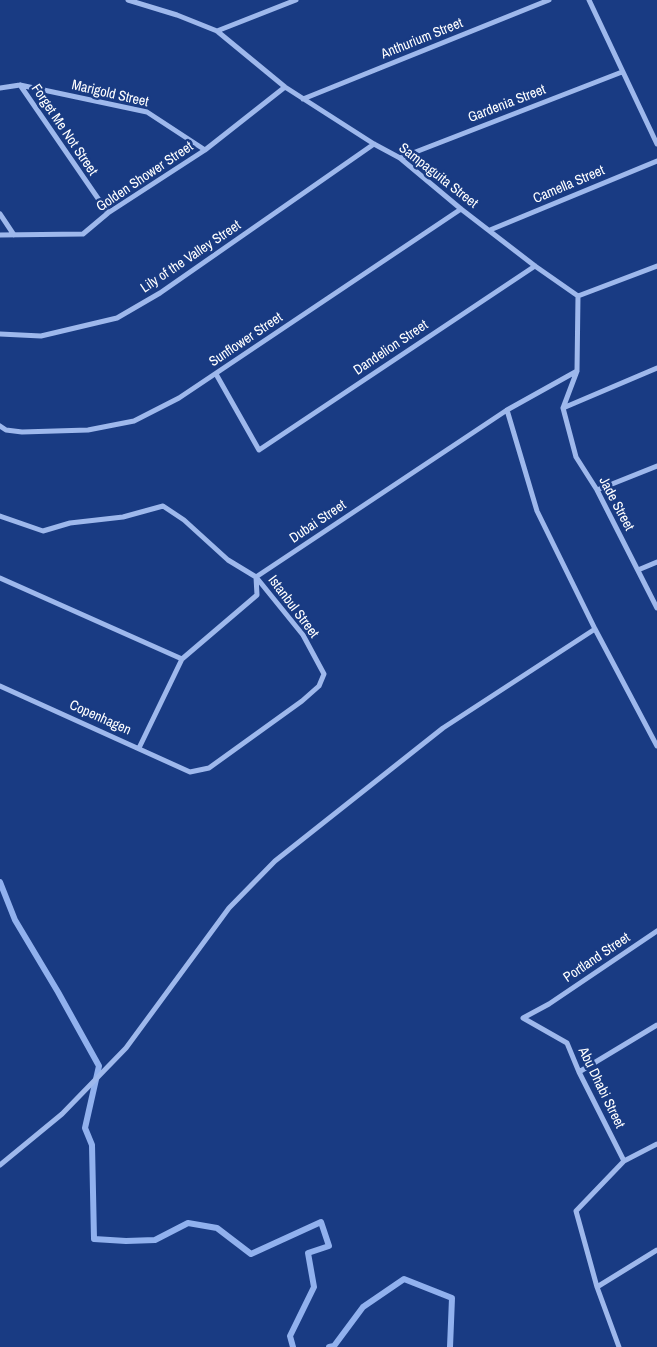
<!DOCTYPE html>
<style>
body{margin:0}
canvas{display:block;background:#193b83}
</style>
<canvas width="657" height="1347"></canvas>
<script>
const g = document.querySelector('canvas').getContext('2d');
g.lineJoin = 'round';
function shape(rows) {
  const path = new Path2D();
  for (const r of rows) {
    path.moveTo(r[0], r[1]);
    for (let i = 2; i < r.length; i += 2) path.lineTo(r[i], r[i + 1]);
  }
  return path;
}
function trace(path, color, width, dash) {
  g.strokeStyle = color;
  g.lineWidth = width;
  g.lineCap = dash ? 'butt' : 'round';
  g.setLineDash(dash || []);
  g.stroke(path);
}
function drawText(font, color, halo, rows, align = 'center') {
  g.font = font + ' "Archivo Narrow",sans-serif';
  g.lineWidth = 5;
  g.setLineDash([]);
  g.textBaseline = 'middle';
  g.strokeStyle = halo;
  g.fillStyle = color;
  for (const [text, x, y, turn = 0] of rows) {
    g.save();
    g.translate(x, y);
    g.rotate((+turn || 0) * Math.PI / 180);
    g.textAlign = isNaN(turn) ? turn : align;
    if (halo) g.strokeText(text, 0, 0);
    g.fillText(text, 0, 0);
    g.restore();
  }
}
const stream = shape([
 [0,882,15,920,58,992,99,1066,85,1128,92,1145,94,1239,126,1241,155,1240,188,1223,217,1228,251,1254,321,1222,329,1246,308,1253,314,1287,290,1336,293,1347],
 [329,1347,334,1346,363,1307,404,1279,452,1298,450,1347]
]);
const street = shape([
 [128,0,177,15,217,31,285,87,374,144,400,158,461,209,535,266,578,296,577,371,563,408],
 [589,0,657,144],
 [217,31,296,0],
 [20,85,108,213],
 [0,88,20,85,147,112,205,150],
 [303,99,549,0],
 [400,158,622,72],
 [0,214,14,235],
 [490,230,657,161],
 [0,235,83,234,108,213,205,150,285,87],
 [578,296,657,266],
 [0,334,41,336,117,318,160,293,374,144],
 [216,374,259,450,535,266],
 [563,408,576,457,597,490,657,608],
 [563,408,657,368],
 [507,410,537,511,595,629,657,746],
 [0,426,6,430,22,432,88,430,134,421,179,398,461,209],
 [597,490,657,466],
 [0,516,43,531,70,523,123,517,163,506,184,520,228,560,256,577,303,635,324,674,319,686,302,701,209,768,190,772,0,686],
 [638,570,657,562],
 [256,577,507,410,577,371],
 [0,578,182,659],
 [139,748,182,659,257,595,256,577],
 [579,1072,657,1025],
 [624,1161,579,1072,567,1043,523,1018,549,1004,657,931],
 [0,1165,62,1114,126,1048,229,908,275,861,443,728,595,629],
 [597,1287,657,1250],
 [619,1347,597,1287,576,1211,624,1161,657,1144]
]);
const streetNames = [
 ["Anthurium Street",422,39,-22],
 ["Marigold Street",110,94,13],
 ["Gardenia Street",507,104,-21],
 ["Forget Me Not Street",64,130,56],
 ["Sampaguita Street",438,176,38],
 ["Golden Shower Street",145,177,-34],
 ["Camella Street",569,185,-23],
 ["Lily of the Valley Street",191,257,-34],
 ["Sunflower Street",246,340,-34],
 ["Dandelion Street",391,348,-34],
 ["Jade Street",616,504,62],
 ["Dubai Street",318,522,-34],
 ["Istanbul Street",293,607,53],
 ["Copenhagen",100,718,24],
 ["Portland Street",597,958,-34],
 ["Abu Dhabi Street",601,1088,64]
];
trace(stream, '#91b1ee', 6);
trace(street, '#9eb8ec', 5);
drawText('14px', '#fff', '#193b83', streetNames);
</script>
